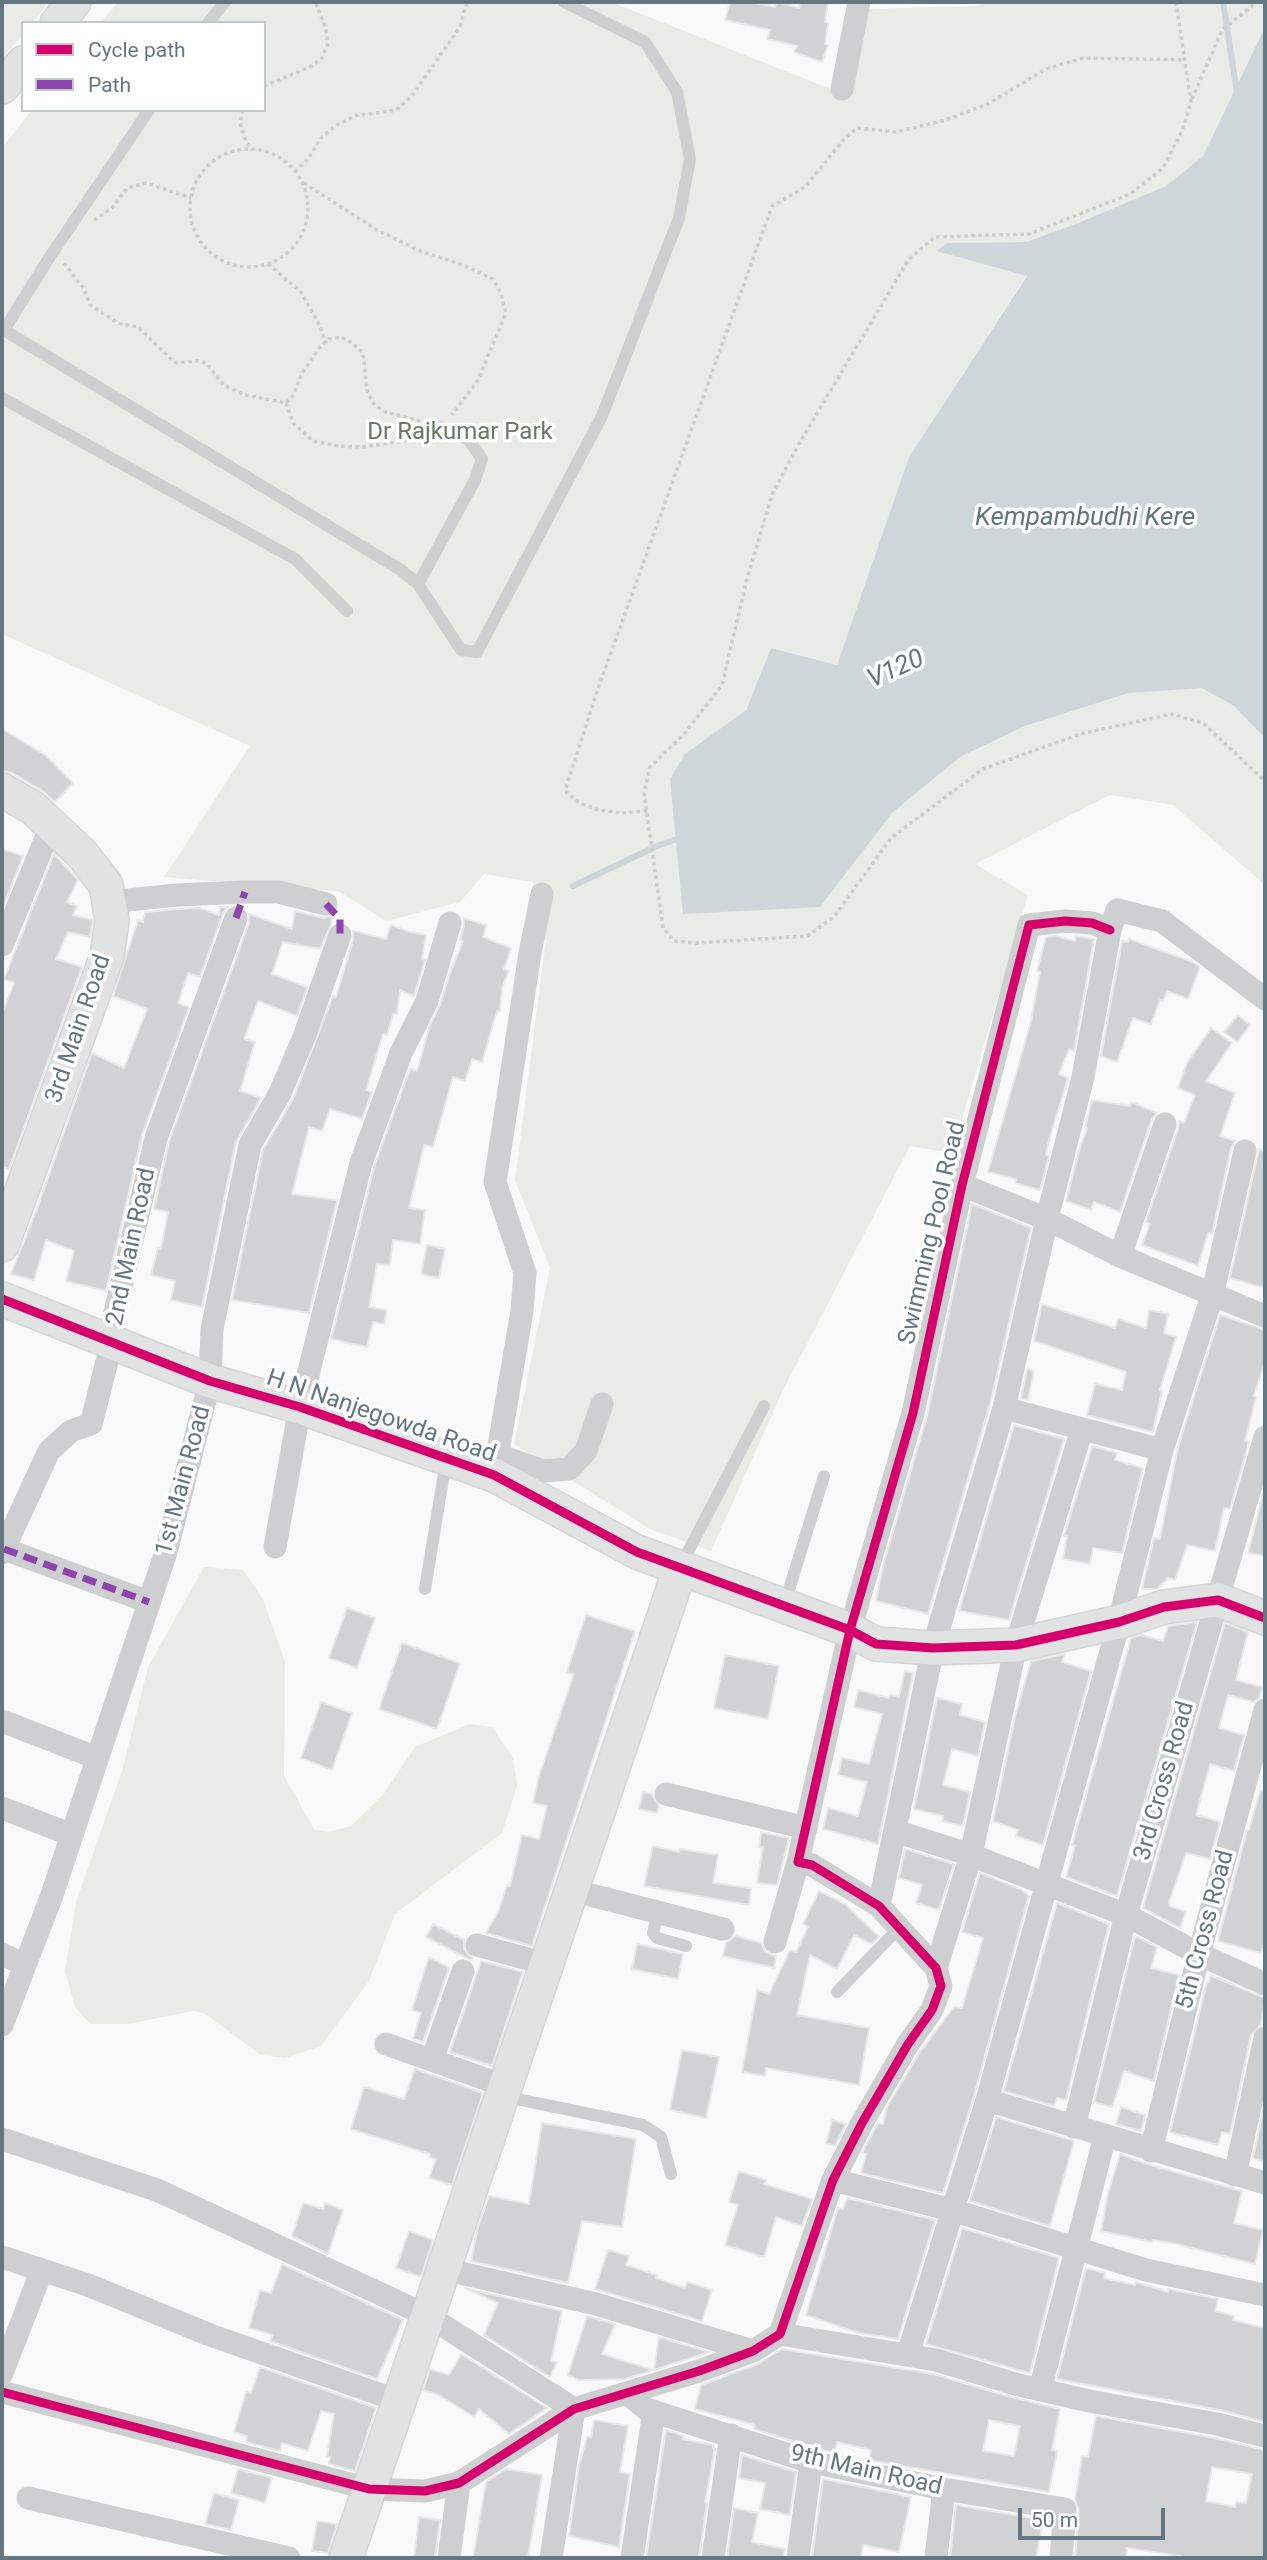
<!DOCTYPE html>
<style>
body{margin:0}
#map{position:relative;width:1267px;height:2560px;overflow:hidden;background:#f9f9f9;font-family:Roboto,sans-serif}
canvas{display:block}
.frame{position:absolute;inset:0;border:4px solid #657683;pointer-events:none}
.legend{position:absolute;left:21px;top:21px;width:245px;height:91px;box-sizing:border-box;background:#fff;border:2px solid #c1c8cd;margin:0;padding:9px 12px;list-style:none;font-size:21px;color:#657683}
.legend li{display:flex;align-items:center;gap:14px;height:35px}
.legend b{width:35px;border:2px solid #c1c8cd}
.scale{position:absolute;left:1018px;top:2508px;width:147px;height:32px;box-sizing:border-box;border:4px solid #657683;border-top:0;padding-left:9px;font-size:21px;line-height:24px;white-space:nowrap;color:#657683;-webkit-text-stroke:5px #fff;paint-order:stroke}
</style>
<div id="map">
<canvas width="1267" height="2560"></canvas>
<div class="frame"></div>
<ul class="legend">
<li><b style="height:9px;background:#d6006c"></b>Cycle path</li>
<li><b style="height:9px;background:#8e44ad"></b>Path</li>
</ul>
<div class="scale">50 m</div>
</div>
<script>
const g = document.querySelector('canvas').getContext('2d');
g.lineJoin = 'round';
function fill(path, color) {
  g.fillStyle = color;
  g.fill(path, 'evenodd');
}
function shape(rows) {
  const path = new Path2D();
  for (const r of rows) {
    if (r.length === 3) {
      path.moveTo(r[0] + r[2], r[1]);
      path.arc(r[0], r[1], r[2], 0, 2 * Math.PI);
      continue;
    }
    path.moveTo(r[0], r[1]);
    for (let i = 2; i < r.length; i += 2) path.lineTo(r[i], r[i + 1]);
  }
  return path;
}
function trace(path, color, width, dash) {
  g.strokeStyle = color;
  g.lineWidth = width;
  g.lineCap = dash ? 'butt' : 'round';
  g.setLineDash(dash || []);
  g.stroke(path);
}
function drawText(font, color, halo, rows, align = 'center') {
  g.font = font + ' Roboto,sans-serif';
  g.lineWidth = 7;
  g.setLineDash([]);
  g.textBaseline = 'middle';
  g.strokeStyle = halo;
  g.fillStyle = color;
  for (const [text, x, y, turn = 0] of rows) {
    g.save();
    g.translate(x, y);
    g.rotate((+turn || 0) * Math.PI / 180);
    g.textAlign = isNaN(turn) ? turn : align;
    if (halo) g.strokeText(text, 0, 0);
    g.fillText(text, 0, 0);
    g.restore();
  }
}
const green = shape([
 [2,2,49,2,32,23,23,23,23,34,2,59],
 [118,2,611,2,851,97,868,9,975,6,992,2,1265,2,1265,27,1203,156,1166,186,1078,223,1026,242,947,243,936,251,1027,275,909,457,837,665,771,648,746,710,685,754,819,907,892,813,960,757,1025,726,1129,693,1202,687,1234,706,1265,738,1265,885,1173,805,1110,795,975,864,1028,895,952,1153,910,1146,783,1390,711,1551,650,1529,514,1444,550,1268,515,1180,546,940,525,936,533,882,484,874,460,902,386,921,338,891,164,877,250,746,2,634,2,148,32,110,264,110,264,23,101,23],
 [204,1567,243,1570,263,1599,285,1662,284,1776,314,1829,328,1832,351,1826,383,1795,415,1747,470,1724,492,1727,513,1758,517,1786,502,1833,395,1914,369,1981,321,2046,285,2058,261,2055,204,2013,193,2011,128,2024,90,2024,75,2007,65,1971,76,1902,122,1771,148,1667]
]);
const water = shape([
 [1265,27,1265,738,1234,706,1202,688,1129,693,1025,726,960,757,892,813,820,907,683,914,670,779,685,754,746,710,771,648,837,665,909,457,1027,276,936,251,947,243,1026,242,1078,223,1166,186,1203,156]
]);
const stream = shape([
 [1223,2,1237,93],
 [573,886,657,846,683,837]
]);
const building = shape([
 [730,2,751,2,775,7,777,2,799,8,800,2,828,2,825,22,828,23,825,44,828,45,822,62,794,52,797,46,767,39,770,30,725,20,730,2],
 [2,729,45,755,73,783,55,802,43,791,12,773,2,771,2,729],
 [2,849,23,856,3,907,2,907,2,849],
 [54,854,78,880,67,902,77,906,73,915,93,920,90,937,68,932,56,959,82,967,9,1169,2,1166,2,1014,14,983,4,979,54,854],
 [220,907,228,907,223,913,200,977,188,973,178,1003,189,1007,142,1135,106,1291,66,1281,74,1251,46,1240,34,1280,11,1274,37,1209,92,1053,124,1068,147,1009,113,996,138,920,143,922,145,912,178,909,199,908,219,915,220,907],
 [295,911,323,918,332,916,331,925,320,949,283,942,272,974,307,987,297,1016,258,1001,244,1039,255,1042,240,1091,261,1098,236,1142,202,1307,171,1300,175,1281,151,1275,158,1248,161,1249,168,1212,154,1209,169,1142,249,923,249,914,292,929,295,911],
 [463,918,486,925,483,937,511,948,504,969,509,971,502,988,500,1011,497,1011,482,1062,472,1059,465,1081,453,1077,433,1147,424,1145,409,1208,425,1210,420,1244,393,1240,390,1265,377,1264,369,1307,387,1310,384,1324,373,1322,367,1347,331,1339,374,1167,410,1069,417,1071,430,1025,440,1005,450,973,463,941,460,940,464,926,463,918],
 [391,925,410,932,426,935,422,959,425,960,414,996,400,990,397,1014,393,1014,387,1035,383,1034,366,1090,372,1092,362,1119,330,1109,322,1131,309,1127,292,1194,337,1200,309,1313,232,1300,263,1150,293,1099,333,996,336,997,353,940,353,931,386,939,391,925],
 [1056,936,1075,941,1076,936,1094,939,1074,1051,1069,1049,1059,1074,1068,1078,1049,1140,1046,1155,1049,1156,1040,1190,1015,1183,1016,1179,988,1172,1031,1021,1040,972,1037,971,1046,937,1056,936],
 [1129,939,1193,962,1200,967,1188,999,1167,991,1163,1001,1160,1000,1151,1024,1133,1018,1117,1062,1101,1056,1122,941,1128,942,1129,939],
 [1238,1015,1250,1025,1237,1042,1224,1032,1238,1015],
 [1211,1028,1232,1043,1206,1081,1235,1093,1220,1136,1235,1141,1231,1148,1212,1234,1208,1233,1198,1266,1142,1245,1150,1224,1146,1222,1178,1129,1179,1121,1184,1123,1195,1095,1178,1088,1187,1063,1211,1028],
 [1092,1100,1130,1106,1131,1102,1157,1113,1152,1119,1120,1212,1094,1202,1091,1210,1066,1201,1079,1151,1087,1128,1085,1128,1092,1100],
 [1259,1149,1265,1152,1265,1288,1230,1278,1259,1149],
 [972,1204,1031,1228,990,1404,928,1614,876,1601,883,1566,927,1416,972,1204],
 [427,1245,445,1249,439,1278,421,1274,427,1245],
 [1042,1304,1115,1328,1118,1319,1146,1328,1149,1310,1168,1314,1164,1333,1176,1337,1160,1390,1162,1391,1153,1432,1087,1415,1095,1384,1122,1390,1126,1372,1034,1341,1042,1304],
 [1220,1315,1265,1330,1265,1361,1254,1396,1256,1397,1245,1441,1249,1442,1230,1509,1224,1508,1215,1551,1187,1545,1175,1580,1168,1578,1157,1589,1142,1589,1154,1538,1160,1539,1178,1447,1220,1315],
 [1027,1369,1034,1371,1028,1400,1021,1398,1027,1369],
 [1014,1425,1064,1439,1009,1620,959,1611,1014,1425],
 [1092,1446,1117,1453,1115,1460,1143,1468,1122,1553,1093,1548,1090,1564,1063,1559,1067,1536,1064,1536,1092,1446],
 [1265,1486,1265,1556,1248,1553,1265,1486],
 [347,1608,375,1618,357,1668,329,1658,347,1608],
 [586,1615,635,1631,532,1946,486,1933,499,1910,507,1885,510,1886,522,1835,539,1839,547,1806,533,1803,539,1776,574,1674,567,1672,586,1615],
 [1197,1622,1117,1896,1066,1877,1075,1846,1072,1845,1131,1638,1141,1635,1163,1641,1168,1626,1197,1622],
 [1225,1623,1248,1632,1236,1680,1262,1687,1259,1698,1254,1702,1228,1695,1219,1728,1244,1735,1234,1771,1210,1764,1196,1815,1220,1822,1210,1859,1186,1853,1169,1902,1170,1906,1186,1912,1180,1928,1143,1908,1225,1623],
 [402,1643,460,1663,437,1729,379,1709,402,1643],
 [1065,1654,1062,1662,1091,1671,1043,1845,1016,1836,1018,1830,993,1821,1015,1717,1031,1661,1065,1654],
 [725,1655,779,1666,768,1719,714,1708,725,1655],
 [905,1671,913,1673,878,1844,823,1829,828,1808,858,1816,867,1782,838,1775,842,1758,869,1764,882,1714,854,1707,858,1690,889,1698,890,1695,899,1697,905,1671],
 [937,1698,962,1704,960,1715,985,1722,978,1756,952,1749,943,1785,970,1792,963,1826,942,1821,943,1816,914,1809,937,1698],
 [321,1702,352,1713,332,1770,301,1758,321,1702],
 [1260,1791,1265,1791,1265,1941,1261,1953,1218,1941,1247,1830,1249,1830,1260,1791],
 [643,1792,652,1794,659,1806,657,1813,639,1809,643,1792],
 [761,1832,789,1838,777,1885,757,1883,763,1847,759,1847,761,1832],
 [653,1846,679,1852,680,1849,718,1855,713,1883,751,1888,749,1905,644,1886,653,1846],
 [905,1849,954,1864,939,1910,916,1903,922,1885,899,1878,905,1849],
 [980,1873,1020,1889,1029,1895,974,2096,943,2193,861,2173,866,2154,862,2153,878,2123,883,2124,887,2107,920,2052,954,2007,962,2008,983,1938,962,1932,980,1873],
 [819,1891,845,1904,879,1937,871,1944,854,1935,837,1969,810,1955,797,2015,869,2028,859,2085,766,2068,765,2076,742,2072,757,1990,769,1994,790,1950,796,1952,808,1927,803,1924,819,1891],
 [1057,1903,1109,1924,1066,2100,1057,2098,1054,2106,1004,2091,1057,1903],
 [433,1924,464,1940,464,1949,472,1958,471,1960,426,1937,433,1924],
 [735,1936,761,1943,765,1952,776,1956,774,1968,723,1956,726,1943,735,1936],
 [1135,1936,1157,1947,1151,1968,1179,1975,1154,2081,1124,2071,1112,2107,1094,2102,1135,1936],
 [637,1944,683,1954,678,1979,632,1969,637,1944],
 [429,1957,449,1968,423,2042,413,2039,421,2013,412,2010,429,1957],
 [481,1961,523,1972,492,2066,450,2052,481,1961],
 [1210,1975,1265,1998,1261,2025,1251,2035,1230,2134,1222,2132,1218,2145,1170,2132,1207,1982,1209,1982,1210,1975],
 [682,2050,719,2057,706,2118,670,2110,682,2050],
 [415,2069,483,2093,452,2185,429,2178,436,2159,429,2157,430,2154,351,2129,364,2087,404,2099,415,2069],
 [1265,2102,1265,2162,1253,2158,1265,2102],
 [1121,2107,1145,2115,1141,2131,1116,2124,1121,2107],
 [996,2117,1074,2141,1050,2226,970,2201,996,2117],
 [832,2120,846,2124,835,2146,826,2143,832,2120],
 [542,2123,636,2139,622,2227,582,2221,568,2283,471,2261,478,2227,489,2196,529,2204,542,2123],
 [1120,2154,1147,2164,1242,2191,1234,2223,1263,2230,1255,2264,1176,2244,1153,2240,1152,2242,1101,2231,1107,2197,1120,2154],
 [739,2171,766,2180,764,2184,812,2199,802,2226,776,2217,764,2257,725,2245,738,2205,729,2202,739,2171],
 [847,2198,935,2220,898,2339,859,2333,806,2315,838,2208,843,2209,847,2198],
 [303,2203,323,2209,325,2203,343,2210,328,2254,292,2236,303,2203],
 [962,2228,1059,2258,1030,2373,926,2344,962,2228],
 [409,2231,433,2240,421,2277,396,2268,409,2231],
 [608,2250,629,2256,626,2265,657,2275,656,2278,685,2288,687,2282,712,2290,702,2321,595,2289,608,2250],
 [282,2264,403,2320,377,2379,270,2341,273,2335,249,2328,260,2290,271,2293,282,2264],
 [1086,2268,1105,2273,1104,2278,1135,2285,1136,2282,1168,2292,1168,2289,1218,2299,1215,2311,1234,2316,1233,2320,1265,2328,1265,2422,1220,2410,1057,2379,1086,2268],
 [465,2288,562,2311,551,2361,557,2362,550,2377,484,2335,498,2303,465,2288],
 [587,2316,615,2324,602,2354,653,2370,625,2379,579,2380,568,2375,587,2316],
 [659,2337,709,2352,654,2370,659,2337],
 [782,2349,933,2374,1011,2397,1060,2409,1052,2450,1057,2451,1049,2492,869,2460,871,2450,837,2442,835,2453,815,2448,754,2429,755,2425,695,2409,701,2385,758,2364,782,2349],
 [989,2420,1020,2426,1014,2456,983,2451,989,2420],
 [461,2354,547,2408,509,2434,479,2409,474,2417,439,2395,423,2390,430,2369,449,2375,461,2354],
 [260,2367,376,2408,355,2471,329,2464,330,2457,327,2456,334,2414,321,2411,308,2451,282,2443,280,2451,246,2442,247,2436,234,2432,246,2392,251,2393,260,2367],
 [1096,2416,1214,2438,1265,2450,1265,2558,1181,2558,1181,2556,1127,2548,1126,2558,1075,2558,1079,2510,1075,2500,1082,2456,1088,2457,1096,2416],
 [1212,2467,1252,2474,1246,2503,1236,2502,1235,2507,1206,2501,1212,2467],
 [594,2420,628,2426,620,2472,630,2474,619,2547,569,2536,579,2465,587,2437,591,2437,594,2420],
 [666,2430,684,2436,683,2439,713,2445,713,2448,715,2448,705,2502,707,2503,699,2558,646,2558,666,2430],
 [742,2455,796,2472,790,2515,760,2509,765,2483,739,2478,742,2455],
 [238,2469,272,2478,265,2503,231,2493,238,2469],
 [506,2469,542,2475,528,2558,473,2558,486,2482,506,2469],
 [823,2479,911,2497,899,2552,863,2545,861,2558,812,2558,823,2479],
 [214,2493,239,2500,231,2530,205,2524,214,2493],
 [956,2505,1043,2520,1036,2558,950,2558,956,2505],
 [734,2508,758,2513,752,2542,785,2549,784,2558,727,2558,734,2508],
 [419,2517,440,2520,435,2558,414,2558,419,2517],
 [317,2521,337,2524,328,2553,312,2551,317,2521]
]);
const path = shape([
 [1176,2,1191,102,1182,131,1163,168,1130,194,1029,234,935,237,909,259,800,442,773,492,747,579,722,685,684,734,650,767,644,793,663,928,674,941,696,943,807,936,834,917,891,838,983,769,1080,734,1172,714,1203,723,1265,781],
 [264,86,310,67,322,58,328,43,325,26,315,2],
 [1192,99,1222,30,1257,2,1264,2],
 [243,110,240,122,246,142,252,149],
 [249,208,59],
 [295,172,308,159,321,138,335,126,355,116,396,110,411,97,460,27,467,2],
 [304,183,377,230,420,251,463,265,493,279,501,294,506,313,478,380,452,415],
 [94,220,112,208,127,188,146,183,191,198],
 [64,263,84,289,90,305,118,323,138,327,171,359,177,363,198,361,206,363,224,385,245,395,286,403,294,394,302,373,320,347,329,339,341,337,352,343,363,353,367,390,372,402,383,411,429,424],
 [268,264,300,291,317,320,326,343],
 [286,403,293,423,313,441,338,446,363,447,405,441,426,428],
 [647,811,621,813,599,810,580,803,565,791,595,697,772,206,805,187,844,139,857,128,896,132,942,121,988,104,1046,69,1083,58,1185,60]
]);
const lane = shape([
 [208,23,225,2],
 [2,329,401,570,418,584,461,650,477,652,602,416,679,218,690,159,677,92,645,42,564,2],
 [4,330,49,258,149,110],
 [2,398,295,559,347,611],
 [418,584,475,480,482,459,469,440,442,427],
 [681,1565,764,1406],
 [425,1589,446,1461],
 [784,1606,824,1476],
 [658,1913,653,1933,657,1938,686,1946],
 [837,1992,899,1928],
 [502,2096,643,2125,661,2137,671,2174]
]);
const street = shape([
 [842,89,859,2],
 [108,902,177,895,245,892,279,892,326,904],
 [2,945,51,826],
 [962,1185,1047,1219,1120,1256,1265,1316],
 [1120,1256,1165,1124],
 [1004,1408,1162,1450],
 [1082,1429,1016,1645,971,1855,1126,1915,1199,1954,1265,1984],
 [498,1455,544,1471,569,1469,586,1451,602,1404],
 [494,1475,522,1311,525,1273,495,1182,530,953,542,894],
 [275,1547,300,1407,361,1163,401,1053,427,1001,450,923],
 [4,1549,149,1602],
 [2,1553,49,1451,71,1431,91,1424,112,1342,113,1321,156,1138,236,918],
 [2,1721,97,1758],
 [666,1794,806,1828],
 [2,1808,72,1835],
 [895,1831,971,1855,936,1968],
 [571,1890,723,1929],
 [879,1906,933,1648,1004,1408,1047,1219,1083,1077,1110,930,1117,910,1162,921,1265,999],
 [775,1942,798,1862],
 [477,1945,546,1964],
 [2,1954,25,1965],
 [2,2025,52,1895,166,1552,210,1381,212,1329,250,1145,280,1093,304,1037,340,935],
 [386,2044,505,2086],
 [432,2060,463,1971],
 [987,2100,1265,2183],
 [1074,2127,1126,1915,1265,1437],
 [2,2139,157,2190,428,2316,574,2409,551,2558],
 [1151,2151,1199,1954,1265,1710],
 [1235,2175,1265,2038],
 [833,2180,952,2210,1146,2270,1265,2295],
 [2,2257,88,2285,210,2335,399,2401],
 [443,2269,596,2304,753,2351],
 [780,2334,936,2360,1015,2384,1089,2401,1217,2424,1265,2436],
 [908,2354,987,2100,1119,1622,1162,1450,1212,1296,1245,1151],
 [2,2373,42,2270],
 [1040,2390,1105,2136],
 [2,2392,369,2489,425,2491,459,2483,574,2409,699,2371,753,2351,780,2334,833,2180,862,2123,908,2044,932,2010,941,1986,936,1968,879,1906,812,1865,798,1862,850,1630,913,1413,962,1185,1029,925,1065,921,1092,923,1110,930],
 [628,2394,646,2409,811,2462,944,2489,1065,2509,1061,2558],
 [28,2498,289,2558],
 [449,2558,459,2483],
 [632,2558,654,2411],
 [713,2558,731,2435],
 [798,2558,811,2462],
 [936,2558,944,2489]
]);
const secondary = shape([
 [57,23,74,2],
 [2,87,23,63],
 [2,790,33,808,82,854,106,885,112,920,107,956,2,1245],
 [2,1299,210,1381,300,1407,494,1475,637,1552,850,1630,876,1644,933,1648,1016,1645,1119,1622,1164,1607,1218,1600,1265,1618],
 [346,2558,680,1569]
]);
const quiet = shape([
 [326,904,340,919,340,935],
 [236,918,245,892],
 [4,1549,149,1602]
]);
const cycleway = shape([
 [2,1299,210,1381,300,1407,494,1475,637,1552,850,1630,876,1644,933,1648,1016,1645,1119,1622,1164,1607,1218,1600,1265,1618],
 [2,2392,369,2489,425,2491,459,2483,574,2409,699,2371,753,2351,780,2334,833,2180,862,2123,908,2044,932,2010,941,1986,936,1968,879,1906,812,1865,798,1862,850,1630,913,1413,962,1185,1029,925,1065,921,1092,923,1110,930]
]);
const parkNames = [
 ["Dr Rajkumar Park",460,433]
];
const streetNames = [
 ["3rd Main Road",79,1029,-71],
 ["Swimming Pool Road",933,1233,-77],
 ["2nd Main Road",132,1247,-78],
 ["H N Nanjegowda Road",381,1417,19],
 ["1st Main Road",184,1481,-75],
 ["3rd Cross Road",1165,1781,-74],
 ["5th Cross Road",1206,1930,-75],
 ["9th Main Road",866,2471,13]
];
const waterNames = [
 ["Kempambudhi Kere",1085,518],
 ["V120",896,670,-24]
];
fill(green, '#e8ebe6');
fill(water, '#ced6d9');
trace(stream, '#ced6d9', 6);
fill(building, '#d0d2d3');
trace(building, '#e8e8e8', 2);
trace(secondary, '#d5d6d7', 36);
trace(path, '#cbcccd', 3.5, [3.5, 3.5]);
trace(lane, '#cecfd0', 12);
trace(street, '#cecfd0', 23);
trace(secondary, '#e1e2e2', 33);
trace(quiet, '#8e44ad', 7, [14, 7]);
trace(cycleway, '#d6006c', 9);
drawText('24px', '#687a64', '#fff', parkNames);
drawText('24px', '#657683', '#fff', streetNames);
drawText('italic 26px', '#60757c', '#fff', waterNames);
</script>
